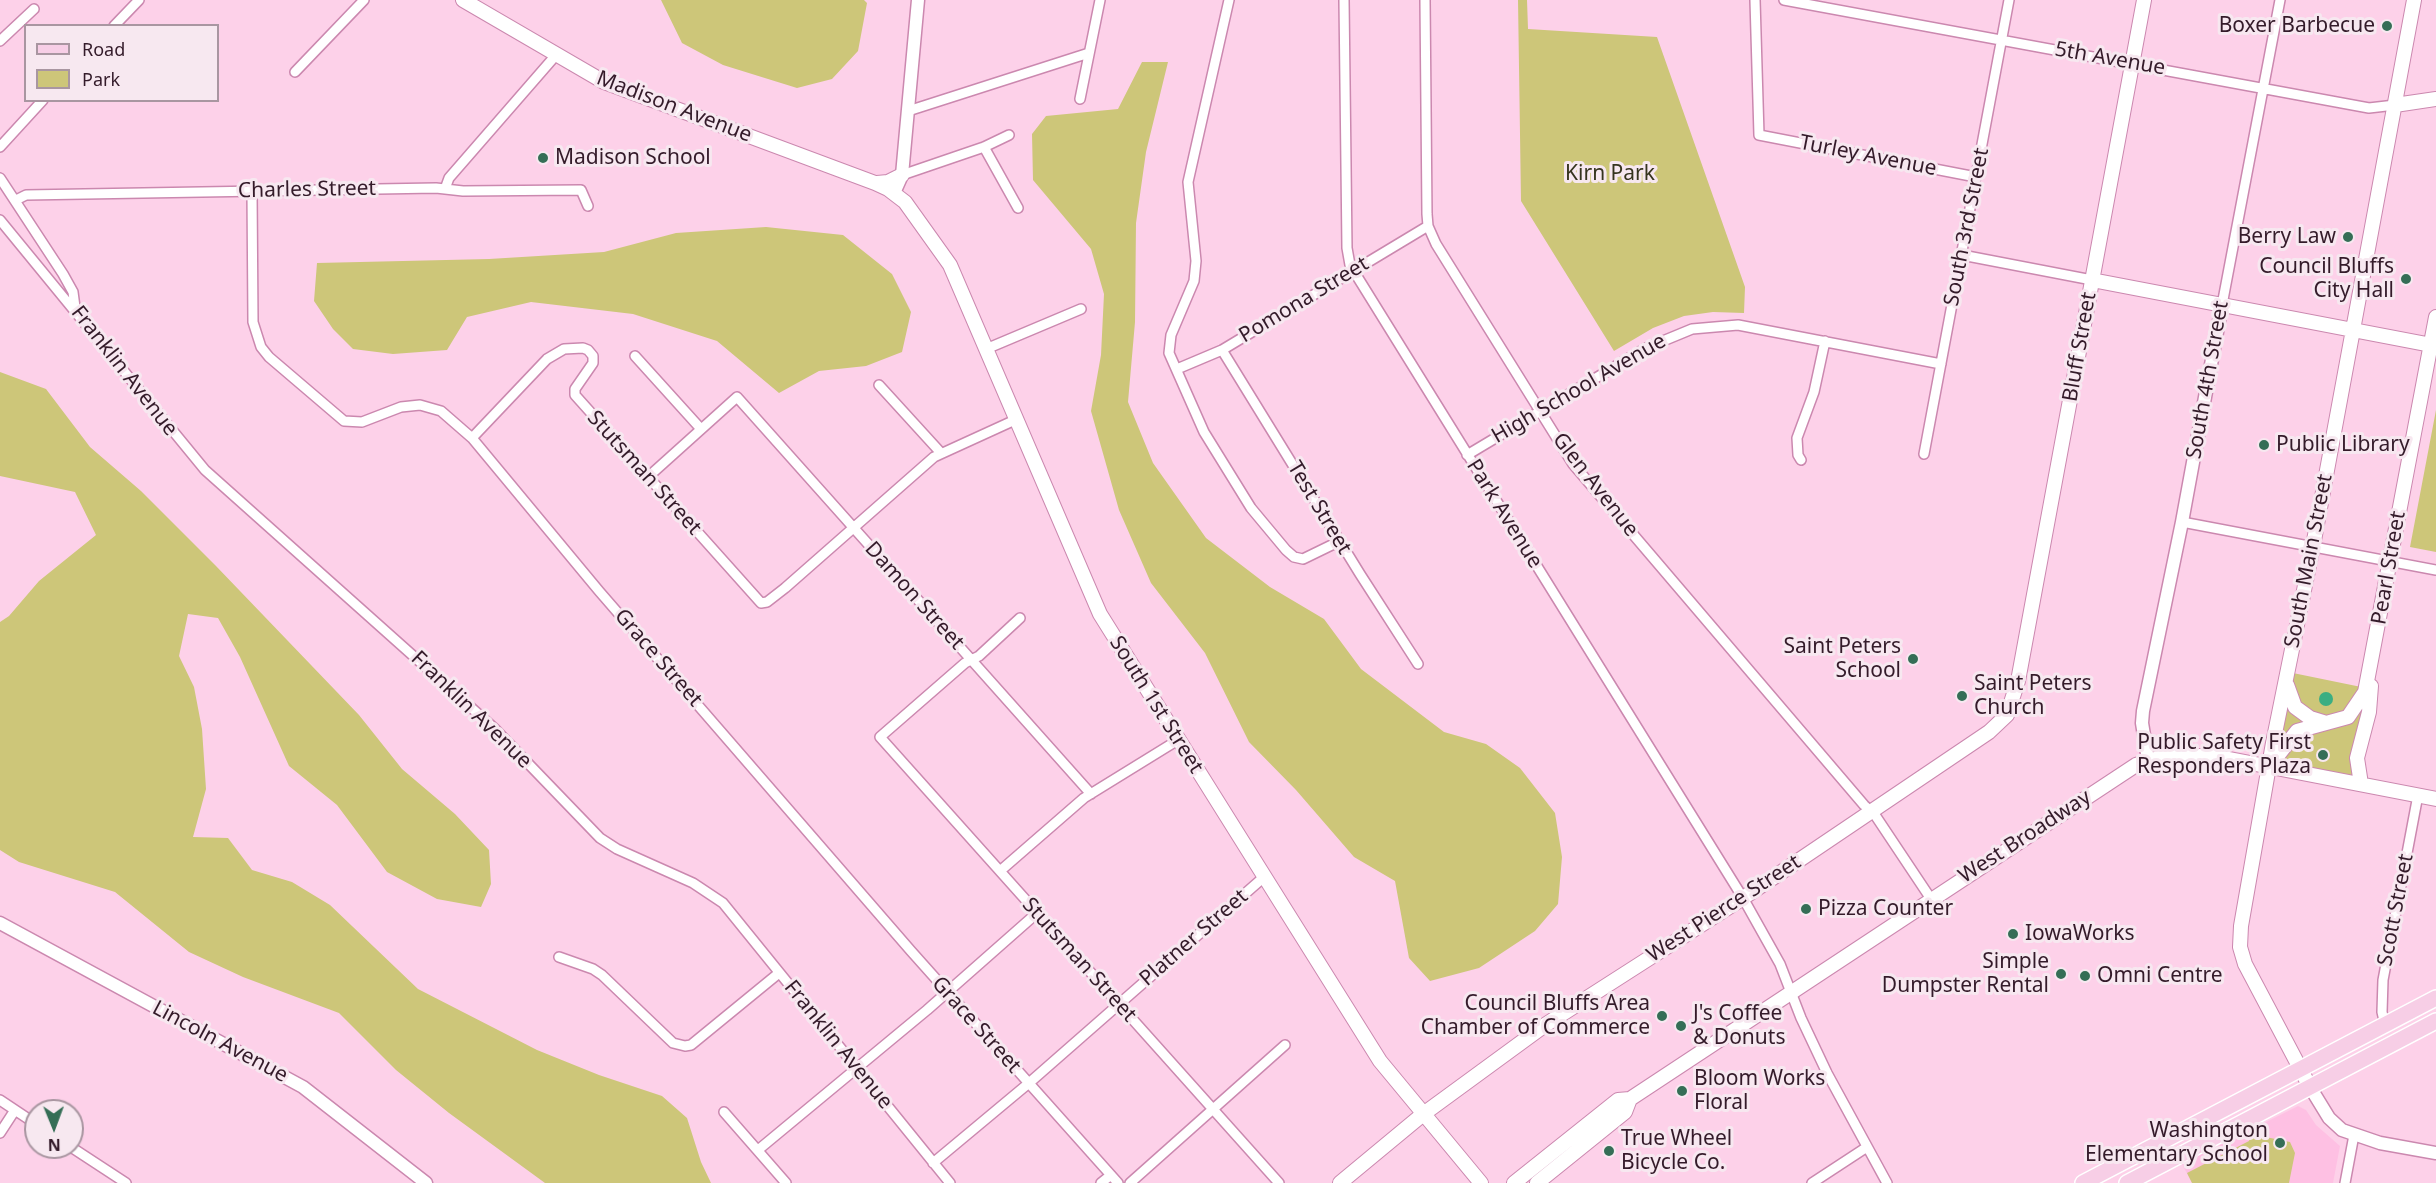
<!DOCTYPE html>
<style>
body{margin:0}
#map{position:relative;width:2436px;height:1183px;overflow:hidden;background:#fdd1e9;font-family:"Noto Sans",sans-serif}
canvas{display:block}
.legend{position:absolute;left:24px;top:24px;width:195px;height:78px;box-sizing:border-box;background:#f7e8f0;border:2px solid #a996a1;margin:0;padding:8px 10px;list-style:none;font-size:18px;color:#341b2a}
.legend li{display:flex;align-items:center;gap:12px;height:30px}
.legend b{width:30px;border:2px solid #a996a1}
.north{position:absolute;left:24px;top:1099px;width:60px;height:60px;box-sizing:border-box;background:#f7e8f0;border:2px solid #a996a1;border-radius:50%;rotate:179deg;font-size:16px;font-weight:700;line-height:24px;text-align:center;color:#341b2a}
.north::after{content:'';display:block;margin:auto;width:21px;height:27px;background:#356e56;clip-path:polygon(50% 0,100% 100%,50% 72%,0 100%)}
</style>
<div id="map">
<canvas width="2436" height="1183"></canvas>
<ul class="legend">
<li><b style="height:8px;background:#f7cee6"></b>Road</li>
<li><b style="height:16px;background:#cdc679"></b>Park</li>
</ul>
<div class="north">N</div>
</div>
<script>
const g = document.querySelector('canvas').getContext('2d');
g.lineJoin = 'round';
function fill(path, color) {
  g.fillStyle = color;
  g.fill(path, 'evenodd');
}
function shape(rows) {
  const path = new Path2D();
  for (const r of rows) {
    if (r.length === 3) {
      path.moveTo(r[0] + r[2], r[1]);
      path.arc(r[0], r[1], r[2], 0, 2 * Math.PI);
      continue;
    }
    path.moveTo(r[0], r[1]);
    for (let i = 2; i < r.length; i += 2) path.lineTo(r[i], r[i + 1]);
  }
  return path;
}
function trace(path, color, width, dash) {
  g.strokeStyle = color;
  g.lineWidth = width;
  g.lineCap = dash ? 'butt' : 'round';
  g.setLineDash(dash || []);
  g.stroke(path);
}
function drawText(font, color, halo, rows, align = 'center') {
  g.font = font + ' "Noto Sans",sans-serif';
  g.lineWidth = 6;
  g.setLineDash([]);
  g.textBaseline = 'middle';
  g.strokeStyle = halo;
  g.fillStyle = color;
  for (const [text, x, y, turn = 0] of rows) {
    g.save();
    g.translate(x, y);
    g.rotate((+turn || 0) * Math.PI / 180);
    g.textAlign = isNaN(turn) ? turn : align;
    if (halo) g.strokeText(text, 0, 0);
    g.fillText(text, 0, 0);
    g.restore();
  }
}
const built = shape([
 [2298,1106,2306,1110,2316,1125,2340,1146,2333,1183,2192,1183,2182,1164]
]);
const green = shape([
 [661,0,864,0,867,3,858,51,832,79,797,88,723,65,682,43],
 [1518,0,1527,0,1528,29,1657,37,1745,287,1744,313,1713,312,1684,316,1653,328,1614,351,1521,201],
 [1142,62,1168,62,1146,152,1136,223,1135,322,1128,402,1153,463,1206,538,1270,587,1324,619,1361,669,1444,732,1486,744,1520,768,1555,813,1562,857,1558,904,1535,931,1479,968,1430,981,1409,958,1395,881,1354,857,1296,790,1249,742,1205,653,1151,583,1119,510,1091,411,1101,355,1104,294,1091,249,1033,180,1032,134,1046,116,1118,109],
 [766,227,843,235,892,274,911,312,902,352,866,366,819,371,779,393,717,341,633,314,531,302,467,317,447,350,393,354,353,349,333,329,314,301,317,263,489,259,604,252,676,233],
 [0,372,46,389,90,447,141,491,216,566,359,715,402,769,455,814,489,850,491,884,481,907,437,899,387,872,337,805,289,766,240,657,218,618,188,614,179,656,194,687,202,729,206,789,193,837,228,838,252,870,292,882,330,905,418,989,537,1050,599,1075,662,1096,687,1118,701,1162,711,1183,545,1183,449,1113,396,1070,339,1013,243,977,189,952,115,892,19,862,0,850,0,622,9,616,39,581,96,535,75,492,0,476],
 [2436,410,2436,552,2410,547],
 [2288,672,2371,689,2361,784,2269,767],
 [2251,1134,2290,1142,2295,1153,2289,1183,2192,1183,2187,1173,2249,1141]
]);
const water = shape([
 [2326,699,7]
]);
const minor = shape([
 [1229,0,1188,182,1196,261,1194,281,1171,335,1169,353,1204,432,1251,508,1286,550,1294,557,1303,559,1340,541],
 [1344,0,1347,248,1350,265,1743,898,1780,964,1801,1018,1827,1073,1887,1183],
 [1425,0,1427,214,1428,226,1436,244,1573,464,1864,805,1875,815,1931,899],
 [1755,0,1759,135,1976,177],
 [1784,0,2369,108,2395,105],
 [114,26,139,0],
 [0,41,34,9],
 [295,72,364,0],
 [1080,99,1100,0],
 [908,111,1089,53],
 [0,147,43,100],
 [984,147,1018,208],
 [902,175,984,147,1009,135],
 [0,178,63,274,73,292,75,307],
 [445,189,449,178,556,55],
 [252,191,253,322,261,347,269,357,344,421,362,422,401,407,420,405,441,411,472,438,599,591,911,951,1118,1183],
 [16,200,26,195,436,188,463,191,581,190,588,206],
 [0,220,205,470,494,728,600,838,617,849,693,883,723,903,950,1183],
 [1962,255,2092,280],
 [2222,305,2280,0],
 [986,349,1081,309],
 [1222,350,1360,574,1418,664],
 [635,356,701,429],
 [1177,369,1222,350,1428,226],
 [879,385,941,453],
 [472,438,547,359,564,349,583,348,588,350,593,356,593,363,575,389,575,395,761,603,767,602,785,588,934,457,1015,420],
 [1924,454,2009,0],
 [1467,455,1646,348,1692,329,1738,325,1941,364],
 [1801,460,1798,455,1797,438,1814,392,1825,341],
 [648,477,737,397,1091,794],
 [2182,522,2436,570],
 [1020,618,979,656,965,663,880,737,1279,1183],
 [1000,871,1084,798,1178,740],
 [559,957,593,969,602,975,673,1043,685,1046,691,1045,779,973],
 [2385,1025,2382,1012,2383,980,2418,795],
 [0,1100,36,1124],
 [724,1112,786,1183],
 [0,1133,15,1110],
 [71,1147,126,1183],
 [758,1150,927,1010,1037,913],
 [933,1163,1029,1083,1264,877],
 [1101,1183,1111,1175],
 [1130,1183,1285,1045],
 [1812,1183,1867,1147],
 [2345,1183,2354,1135]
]);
const tertiary = shape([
 [894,193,902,175,918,0],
 [2148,760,2142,723,2143,711,2182,522,2222,305],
 [0,923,303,1087,426,1183],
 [2310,1087,2329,1118,2342,1130,2380,1143,2436,1153]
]);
const secondary = shape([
 [463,0,604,82,875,183,888,189,905,202,950,265,1100,614,1380,1061,1481,1183],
 [2395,105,2436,99],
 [877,183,888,182,902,175],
 [2092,280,2436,346],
 [2287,685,2295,707,2310,718,2323,722],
 [2272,763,2297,731,2348,717,2365,692,2436,317],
 [2361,784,2357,758,2369,712,2371,686],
 [2310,1087,2245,964,2240,947,2241,926,2273,743,2313,546,2414,0],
 [1340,1183,1422,1115,1545,1025,1743,898,1989,732,2007,715,2018,681,2144,0],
 [1514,1183,1618,1100,1630,1099,2136,765,2165,756,2214,756,2436,799],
 [1537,1183,1625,1112,1630,1099]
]);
const primary = shape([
 [2083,1183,2436,998],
 [2127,1183,2436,1021]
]);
const markers = [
 [2387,26,6,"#356e56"],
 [543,158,6,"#356e56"],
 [2348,237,6,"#356e56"],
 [2406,279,6,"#356e56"],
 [2264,445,6,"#356e56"],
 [1913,659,6,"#356e56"],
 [1962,696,6,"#356e56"],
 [2323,755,6,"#356e56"],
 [1806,909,6,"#356e56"],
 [2013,934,6,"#356e56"],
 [2061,974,6,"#356e56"],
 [2085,976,6,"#356e56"],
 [1662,1016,6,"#356e56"],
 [1681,1026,6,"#356e56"],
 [1682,1091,6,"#356e56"],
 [2280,1143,6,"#356e56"],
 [1609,1151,6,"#356e56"]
];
const poiNames = [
 ["Boxer Barbecue",2375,26,"right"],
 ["Madison School",555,158],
 ["Berry Law",2336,237,"right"],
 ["Council Bluffs",2394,267,"right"],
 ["City Hall",2394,291,"right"],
 ["Public Library",2276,445],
 ["Saint Peters",1901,647,"right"],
 ["School",1901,671,"right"],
 ["Saint Peters",1974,684],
 ["Church",1974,708],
 ["Public Safety First",2311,743,"right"],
 ["Responders Plaza",2311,767,"right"],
 ["Pizza Counter",1818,909],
 ["IowaWorks",2025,934],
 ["Simple",2049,962,"right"],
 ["Dumpster Rental",2049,986,"right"],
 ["Omni Centre",2097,976],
 ["Council Bluffs Area",1650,1004,"right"],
 ["Chamber of Commerce",1650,1028,"right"],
 ["J's Coffee",1693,1014],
 ["& Donuts",1693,1038],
 ["Bloom Works",1694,1079],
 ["Floral",1694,1103],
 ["Washington",2268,1131,"right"],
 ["Elementary School",2268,1155,"right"],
 ["True Wheel",1621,1139],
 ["Bicycle Co.",1621,1163]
];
const streetNames = [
 ["5th Avenue",2110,59,10],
 ["Madison Avenue",674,107,21],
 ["Turley Avenue",1868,156,11],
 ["Charles Street",307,190,-1],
 ["South 3rd Street",1967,227,-79],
 ["Pomona Street",1304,300,-31],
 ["Bluff Street",2080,347,-80],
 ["Franklin Avenue",124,371,52],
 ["South 4th Street",2208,380,-80],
 ["High School Avenue",1579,389,-30],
 ["Stutsman Street",644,473,48],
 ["Glen Avenue",1595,485,52],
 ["Test Street",1319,508,59],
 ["Park Avenue",1504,514,58],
 ["South Main Street",2309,561,-79],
 ["Pearl Street",2389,568,-80],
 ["Damon Street",914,596,48],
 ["Grace Street",658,658,49],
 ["South 1st Street",1156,705,58],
 ["Franklin Avenue",471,710,44],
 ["West Broadway",2025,837,-33],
 ["West Pierce Street",1724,909,-33],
 ["Scott Street",2396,910,-79],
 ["Platner Street",1194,938,-41],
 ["Stutsman Street",1079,960,48],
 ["Grace Street",976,1025,48],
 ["Lincoln Avenue",220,1042,28],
 ["Franklin Avenue",838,1045,51]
];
const parkNames = [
 ["Kirn Park",1610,174]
];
fill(built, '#fec0e3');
fill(green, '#cdc679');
fill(water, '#3bae82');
trace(minor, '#cb88af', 12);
trace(tertiary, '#cb88af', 15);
trace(secondary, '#cb88af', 16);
trace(primary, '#fff', 18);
trace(minor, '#fff', 9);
trace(tertiary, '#fff', 12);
trace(secondary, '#fff', 14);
trace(primary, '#f7cee6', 15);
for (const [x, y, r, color] of markers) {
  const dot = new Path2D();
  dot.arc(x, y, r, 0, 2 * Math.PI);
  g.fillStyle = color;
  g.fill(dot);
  trace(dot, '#f7e8f0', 2);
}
drawText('21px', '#341b2a', '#f7e8f0', poiNames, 'left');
drawText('21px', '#341b2a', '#f7e8f0', streetNames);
drawText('21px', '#36341e', '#f7e8f0', parkNames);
</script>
